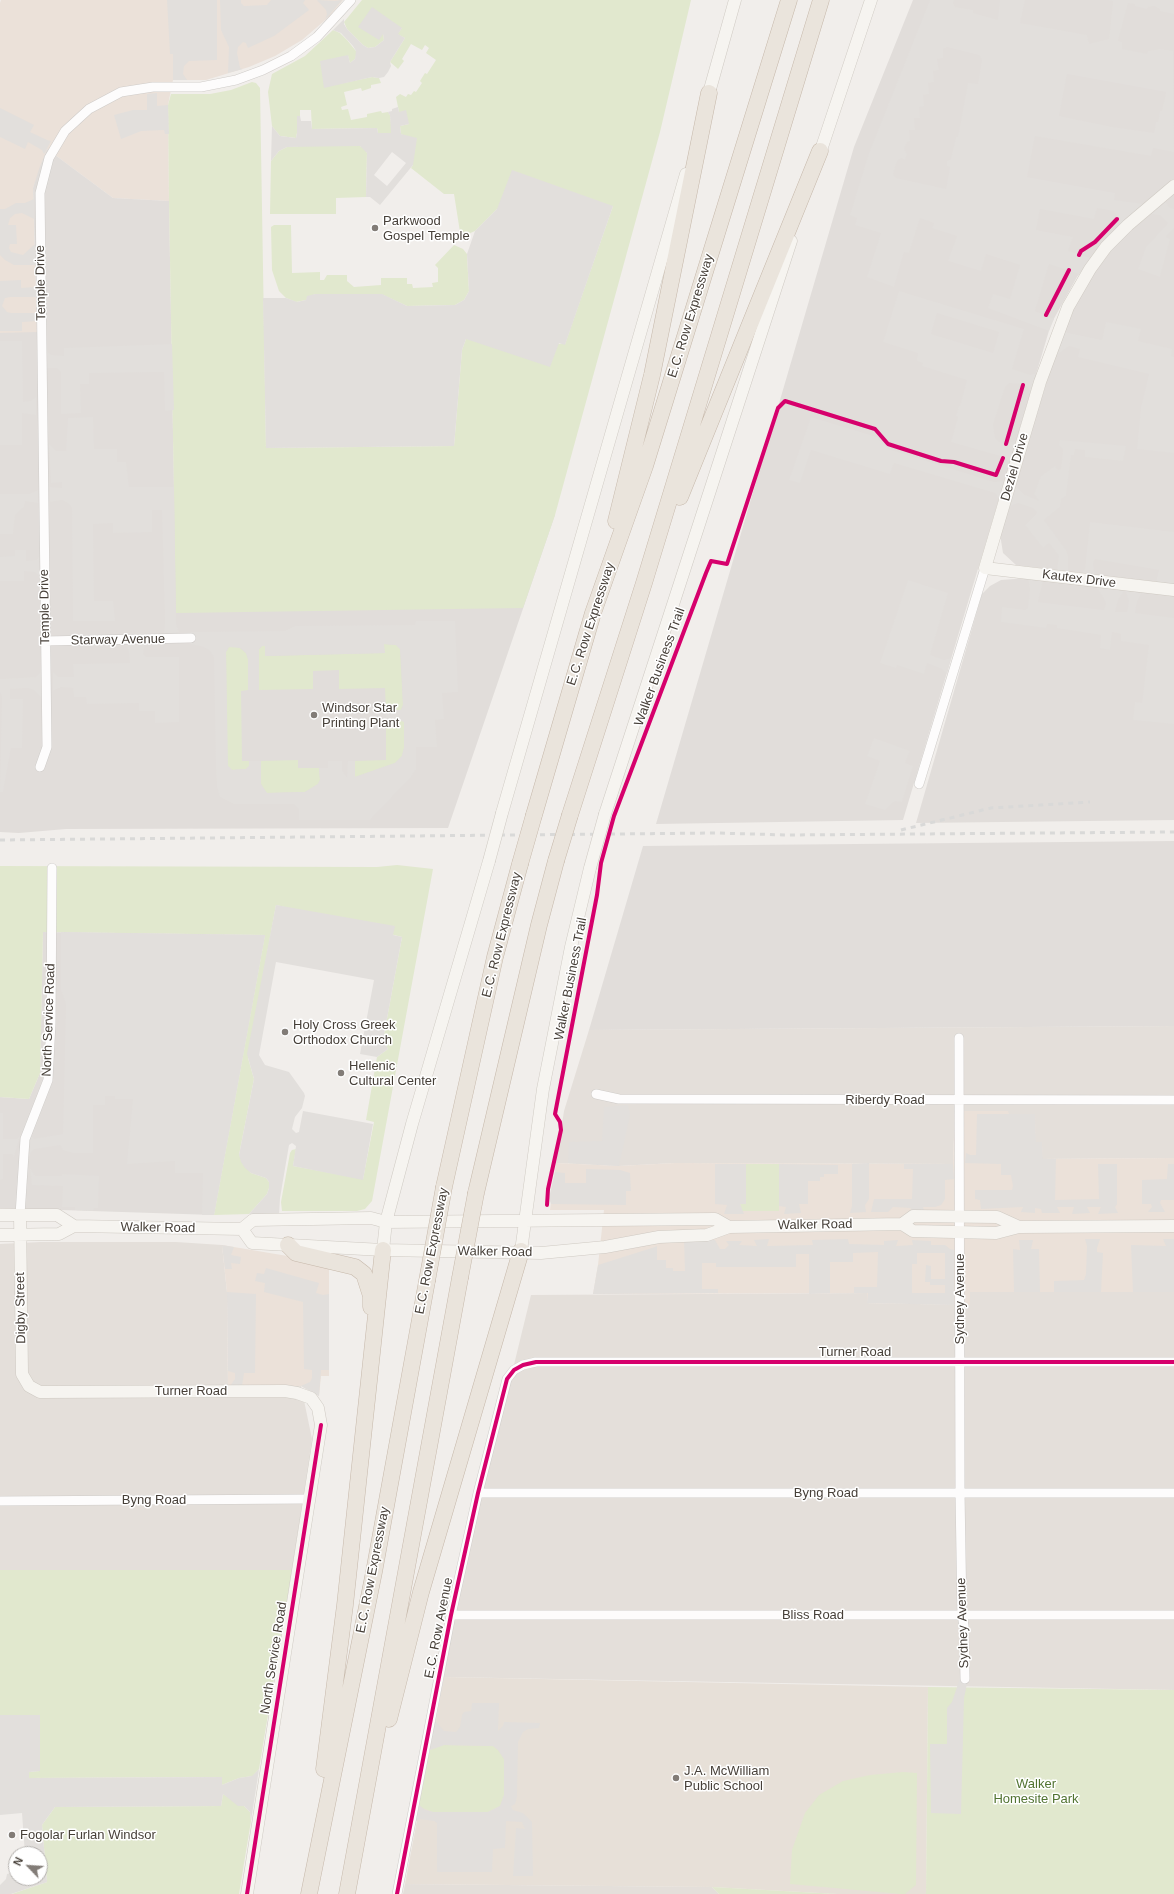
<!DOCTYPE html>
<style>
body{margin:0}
#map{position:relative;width:1174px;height:1894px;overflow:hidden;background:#f1eeeb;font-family:Arial,sans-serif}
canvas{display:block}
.north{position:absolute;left:8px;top:1846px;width:40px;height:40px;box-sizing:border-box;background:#fff;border:1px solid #b5b2af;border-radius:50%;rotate:295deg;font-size:11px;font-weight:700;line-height:16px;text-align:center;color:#463f38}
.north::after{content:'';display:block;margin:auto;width:14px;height:18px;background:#827c77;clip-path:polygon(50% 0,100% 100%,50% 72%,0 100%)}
</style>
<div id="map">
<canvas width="1174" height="1894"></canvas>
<div class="north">N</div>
</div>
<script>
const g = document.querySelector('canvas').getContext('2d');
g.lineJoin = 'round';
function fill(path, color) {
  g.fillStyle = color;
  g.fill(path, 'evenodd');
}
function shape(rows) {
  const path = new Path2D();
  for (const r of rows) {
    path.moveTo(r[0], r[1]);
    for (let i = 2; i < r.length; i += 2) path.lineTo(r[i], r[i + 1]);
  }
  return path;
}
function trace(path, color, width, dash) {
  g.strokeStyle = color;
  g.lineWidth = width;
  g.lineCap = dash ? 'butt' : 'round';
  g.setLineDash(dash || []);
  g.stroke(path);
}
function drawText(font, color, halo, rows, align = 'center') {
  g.font = font + ' Arial,sans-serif';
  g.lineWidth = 3;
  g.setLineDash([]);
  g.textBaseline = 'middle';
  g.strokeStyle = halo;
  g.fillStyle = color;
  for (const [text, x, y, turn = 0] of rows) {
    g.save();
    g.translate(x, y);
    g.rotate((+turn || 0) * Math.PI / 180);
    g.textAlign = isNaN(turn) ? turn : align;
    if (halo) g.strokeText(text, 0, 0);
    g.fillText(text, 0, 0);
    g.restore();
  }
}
const residential = shape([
 [1174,1026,1174,1158,1043,1159,1036,1142,1008,1114,1008,1111,955,1111,953,1164,675,1163,619,1166,556,1163,564,1111,589,1030],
 [41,1242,176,1242,222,1245,227,1292,228,1386,301,1386,312,1439,292,1570,0,1570,0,1244],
 [970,1292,1174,1292,1174,1690,444,1677,458,1594,531,1295,868,1293,867,1303,970,1305],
 [405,1884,712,1887,719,1894,403,1894]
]);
const commercial = shape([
 [1,0,343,0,330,16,302,40,275,56,249,67,206,80,173,80,168,105,169,201,113,198,47,149,33,188,37,333,0,333,0,3],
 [955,1111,1008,1111,1009,1114,1035,1114,1036,1142,1042,1142,1043,1159,1174,1158,1174,1292,970,1292,970,1305,867,1303,867,1293,593,1294,598,1265,604,1210,550,1210,556,1163,619,1166,675,1163,953,1164],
 [222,1245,329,1263,329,1376,321,1376,319,1396,301,1386,228,1386,227,1292]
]);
const industrial = shape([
 [913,0,1174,0,1174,179,1147,201,1097,250,1077,277,1051,324,903,820,656,824,854,147],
 [47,149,113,198,169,201,174,487,555,515,448,828,66,829,19,833,0,832,0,333,37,332,33,188,39,169],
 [1174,194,1174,584,1016,565,1003,553,1000,534,1063,328,1097,267,1121,239],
 [1027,578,1174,596,1174,820,916,823,982,594,990,586,1001,580],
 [1174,841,1174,1026,589,1030,643,846],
 [43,932,265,935,214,1215,0,1208,0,1097,29,1099,40,1073]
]);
const education = shape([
 [444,1677,928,1687,926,1894,837,1894,712,1887,405,1884]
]);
const green = shape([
 [362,0,691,0,660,132,555,515,523,608,176,613,169,201,168,105,171,94,210,94,231,90,252,82,256,83,260,88,266,448,454,446,462,350,466,339,565,344,613,206,497,209,475,231,468,234,460,232,454,194,444,194,411,168,413,165,404,136,401,134,400,126,409,124,399,112,396,97,400,94,406,97,408,94,411,95,414,91,416,92,422,83,420,81,425,73,427,74,436,60,426,53,429,48,425,45,422,50,411,44,402,59,404,61,398,69,397,68,390,62,405,38,397,34,402,28,383,34,384,40,375,47,368,48,363,45,347,29,344,22],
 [333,30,340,33,347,40,356,51,356,56,355,59,350,63,348,56,324,87,372,77,379,78,381,83,371,85,371,88,362,91,361,88,344,92,347,105,341,107,342,110,348,109,351,120,367,117,367,114,381,111,382,113,388,112,390,115,392,133,378,133,377,128,312,129,311,110,300,110,300,116,297,116,297,133,296,138,280,136,272,126,268,92,272,74,305,56],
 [300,146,360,146,364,148,367,153,366,197,336,198,336,214,270,214,271,161,279,151,287,147],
 [274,225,291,225,292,273,320,272,320,280,324,280,327,275,347,275,347,281,354,287,381,285,381,278,407,278,407,284,412,284,413,288,433,287,432,283,438,282,438,268,435,265,454,245,463,249,467,254,469,291,464,300,455,305,407,306,381,294,315,294,306,300,296,302,286,298,279,291,272,270,271,227],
 [384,644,396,645,400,649,403,705,401,710,386,710,385,688,339,689,339,670,313,671,313,689,259,690,259,649,262,646,265,646,265,656,384,653],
 [234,646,240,648,246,653,248,659,248,690,241,691,242,761,249,761,249,766,246,769,232,770,228,766,227,761,226,652,229,647],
 [386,720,398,719,404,722,404,748,402,756,395,763,355,777,355,761,386,760],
 [298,760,298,768,319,768,320,780,318,784,305,792,267,793,263,789,261,784,261,761],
 [397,865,433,869,372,1201,365,1209,357,1211,282,1211,281,1202,290,1153,292,1150,296,1149,293,1166,363,1179,374,1122,366,1120,377,1057,388,1049,383,1040,402,937,276,905,248,1058,254,1079,239,1155,251,1173,266,1178,269,1182,269,1188,267,1194,249,1214,214,1215,265,935,43,932,40,1073,29,1099,0,1097,0,866,377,867],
 [746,1164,779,1164,779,1211,742,1211,740,1203,746,1203],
 [0,1570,292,1570,259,1769,253,1776,239,1778,222,1785,221,1777,29,1778,29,1772,39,1771,40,1715,0,1715],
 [928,1687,1174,1690,1174,1894,926,1894],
 [444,1745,488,1746,493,1746,498,1750,504,1759,504,1795,500,1806,488,1812,433,1812,422,1808,419,1805,430,1750],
 [903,1772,917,1773,916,1885,905,1894,901,1894,790,1884,792,1850,805,1813,819,1795,843,1781,870,1775],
 [223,1794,244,1806,250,1812,251,1821,239,1894,12,1894,47,1882,42,1825,55,1807,221,1806],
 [712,1887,837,1894,719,1894]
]);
const parking = shape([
 [167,0,217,0,217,60,189,61,184,66,183,74,187,80,173,80,173,54,170,54],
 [220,0,241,0,241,3,244,6,267,5,271,0,305,0,303,3,309,10,274,36,248,48,246,43,243,42,238,47,237,53,240,68,243,69,228,73,229,47,221,30],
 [317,0,335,1,342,0,325,20,327,14,326,10],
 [930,0,954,0,953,3,955,7,973,10,973,13,998,20,1000,0,1025,0,1020,23,1087,35,1089,44,1109,39,1113,1,1108,0,1174,0,1174,14,1160,11,1160,9,1154,6,1148,7,1147,9,1135,6,1135,4,1128,3,1118,41,1122,42,1122,49,1147,54,1148,51,1160,49,1173,51,1174,152,1153,148,1151,156,1035,136,1027,177,1115,193,1114,200,1144,204,1120,225,1114,211,1097,208,1094,219,1040,209,1036,230,1073,237,1068,251,1091,258,1079,274,1049,264,1035,311,1054,319,1049,331,988,308,993,294,1010,299,1020,265,986,254,981,271,948,261,957,236,932,228,934,223,920,218,909,253,904,252,894,287,867,277,881,233,855,225,857,218,850,215,869,153],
 [947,47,979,55,982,60,978,84,968,83,958,137,956,137,951,159,947,161,947,166,950,167,946,189,896,178,893,174,897,161,901,158,905,160,907,154,904,149,907,142,910,141,909,130,915,130,914,118,920,118,919,107,924,106,923,95,929,94,928,83,934,82,933,71,939,70,937,59,943,58,943,49],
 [1067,74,1166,92,1162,111,1160,111,1158,122,1156,122,1154,133,1112,127,1059,116],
 [372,7,402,28,398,34,405,38,390,62,391,66,388,72,384,77,379,78,372,77,324,88,320,61,348,55,350,63,355,59,356,51,353,46,341,33,333,30,344,19,344,24,347,29,363,45,368,48,375,47,384,40,383,34,379,40,358,27],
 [157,93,157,106,168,105,169,134,165,134,164,130,141,131,121,139,114,115,133,110,147,110,147,94],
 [398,107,399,112,406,110,409,124,400,126,401,134,417,138,413,165,380,205,370,197,366,197,367,153,360,146,287,147,279,151,271,161,272,126,280,136,296,138,297,133,297,116,300,116,301,121,311,121,312,129,377,128,378,133,391,133,390,115,388,112,392,111,392,109],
 [392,152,406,163,387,186,374,175],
 [0,108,34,125,30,132,47,140,51,141,44,154,42,150,28,142,25,149,0,137],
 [512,170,613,206,565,345,559,343,550,367,466,339,462,350,454,446,266,448,263,298,286,298,297,302,306,300,307,296,315,294,382,294,407,306,455,305,464,300,469,291,467,254,475,231,497,209],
 [34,199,34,219,22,213,15,214,10,218,8,225,16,225,17,244,10,244,9,248,11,252,23,255,35,244,35,265,14,265,5,260,0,255,0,209,5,209,16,203,25,203],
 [1165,201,1170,208,1174,209,1174,228,1166,237,1170,239,1160,277,1138,269,1146,247,1168,223,1159,215,1151,214],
 [21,280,21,288,36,287,36,297,10,297,5,298,2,306,7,312,11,313,36,313,37,321,22,322,22,331,0,331,0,281],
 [899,291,1024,329,1012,369,1030,375,1037,373,1030,394,1028,387,1022,384,1009,383,1005,387,993,425,995,438,1000,442,1005,444,1017,440,1010,463,1004,457,951,442,958,417,956,416,959,406,960,406,967,380,922,366,923,363,917,361,918,353,883,342],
 [937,313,999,332,993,353,931,334],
 [1106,322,1141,329,1138,341,1172,349,1171,356,1174,357,1174,453,1137,449,1141,407,1149,374,1078,357,1080,349,1069,346,1054,357,1063,328,1068,333,1102,340],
 [0,341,22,341,23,402,30,401,36,397,36,415,22,413,22,445,0,445],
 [172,344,174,410,165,411,164,372,89,373,89,384,80,384,81,413,61,414,61,372,57,368,47,368,47,352,52,355,64,356,64,348],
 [93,417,94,449,117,449,117,462,126,462,129,487,174,487,176,624,179,632,164,634,165,622,162,510,152,510,152,532,113,533,113,523,93,524,94,601,113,601,115,621,73,621,72,508,68,503,62,500,50,502,50,487,62,488,62,482,51,483,49,444,57,451,66,451,68,418],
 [811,417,877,437,888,449,994,482,1004,481,999,499,995,493,894,463,890,474,811,450,800,483,789,480],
 [1060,440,1126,446,1123,461,1085,457,1085,450,1075,449,1074,455,1071,455,1066,496,1061,499,1060,507,1044,520,1066,550,1068,556,1068,571,1057,570,1059,556,1049,543,1043,548,1025,525,1037,513,1033,508,1018,503,1008,507,1015,485,1025,495,1039,501,1034,494,1041,476,1055,466,1058,470,1061,469,1063,450,1059,445],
 [38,490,38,503,25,501,24,507,15,515,13,534,0,534,0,494,29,494],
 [1090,522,1174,532,1174,584,1156,582,1159,570,1095,559,1093,564,1095,575,1081,573,1085,569],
 [15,550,26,550,26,561,36,560,39,557,40,577,35,572,24,571,24,581,0,581,0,557,15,556],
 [1028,578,1043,580,1038,602,1104,610,1106,604,1104,599,1096,586,1142,592,1137,602,1135,613,1174,618,1174,724,1133,720,1135,702,1142,703,1149,645,1121,641,1121,634,1112,632,1110,650,1100,648,1101,635,1057,628,1057,625,1047,624,1046,628,1001,622,1002,607,1026,610,1028,607,1030,590],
 [1125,590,1129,601,1127,612,1115,612,1118,600],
 [908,580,948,593,930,655,944,660,951,658,947,674,942,669,927,663,924,674,897,665,896,668,880,663],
 [416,621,455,621,458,692,442,693,444,719,435,720,437,747,416,747,416,769,411,777,370,820,299,820,299,809,294,804,234,804,220,797,217,787,216,769,214,657,209,650,204,647,191,644,191,632,285,631,295,626,415,625],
 [384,644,396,645,400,649,401,657,403,705,401,710,386,710,386,720,398,719,404,722,404,748,402,756,395,763,355,777,355,761,348,761,347,778,342,770,342,761,328,761,328,768,319,768,320,780,318,784,305,792,267,793,261,784,261,761,249,761,249,766,246,769,232,770,228,766,226,652,229,647,240,648,246,653,248,659,248,690,259,690,259,649,262,646,265,646,265,656,385,653],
 [145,644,143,654,147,657,179,657,179,722,155,723,155,711,139,711,139,703,87,704,86,697,74,697,73,688,61,687,53,691,53,672,59,677,74,677,73,664,130,663,129,652,126,645],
 [41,671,41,697,34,690,28,688,10,689,10,699,23,699,22,748,11,748,3,792,0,792,2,697,0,692,0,679,36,677],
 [874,738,910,751,905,763,913,766,902,802,895,801,885,810,865,804,880,761,867,756],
 [276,905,395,926,393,935,402,937,383,1040,388,1049,377,1057,360,1054,374,980,276,962,259,1055,265,1065,289,1072,304,1093,305,1096,302,1108,295,1117,292,1129,296,1133,299,1132,303,1111,373,1124,363,1180,293,1166,296,1146,292,1143,289,1145,280,1198,279,1215,249,1214,267,1194,269,1188,269,1182,266,1178,251,1173,245,1168,241,1162,239,1155,254,1079,247,1054],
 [61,932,265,935,214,1215,202,1215,203,1173,175,1173,175,1161,127,1164,133,1099,115,1099,115,1096,105,1096,105,1105,93,1105,93,1153,73,1153,63,1150,60,1145,35,1149,31,1152,29,1157,31,1135,34,1139,63,1134,66,1004,61,990],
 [628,1105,630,1115,619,1166,568,1163,569,1142,602,1141,604,1107],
 [0,1113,3,1113,3,1139,16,1139,20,1136,14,1157,12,1154,3,1154,3,1179,0,1180],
 [977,1114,1035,1114,1036,1142,1042,1142,1043,1159,1056,1159,1055,1200,1099,1199,1098,1164,1117,1164,1117,1204,1115,1207,1118,1213,1098,1214,1101,1207,1087,1207,1090,1213,1072,1214,1074,1207,1057,1207,1060,1213,1042,1213,1041,1209,1035,1208,1035,1213,1021,1212,1023,1207,981,1209,980,1200,975,1199,975,1190,1012,1190,1013,1186,1011,1175,1001,1175,1001,1164,965,1163,966,1153,970,1155,976,1155],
 [869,1163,869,1199,865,1205,866,1212,850,1213,852,1206,852,1164],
 [715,1164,746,1164,746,1204,740,1204,744,1214,724,1214,727,1205,715,1204],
 [779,1164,838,1165,838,1174,824,1174,824,1177,820,1177,820,1181,808,1181,808,1204,799,1204,801,1213,784,1214,786,1207,779,1206],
 [904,1164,953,1164,954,1179,945,1180,945,1199,941,1205,935,1207,923,1207,925,1213,909,1213,911,1208,893,1207,888,1212,871,1212,874,1199,912,1199,913,1169,904,1169],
 [1168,1164,1174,1164,1174,1200,1161,1200,1160,1203,1165,1212,1148,1212,1152,1207,1151,1204,1142,1204,1142,1180,1167,1179],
 [30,1168,35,1176,62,1176,62,1174,99,1176,98,1208,94,1208,93,1211,75,1210,75,1207,62,1207,63,1186,32,1185],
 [586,1169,620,1170,630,1173,631,1191,626,1191,626,1205,551,1204,549,1198,555,1172,565,1173,565,1183,586,1183],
 [769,1239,767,1246,813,1245,812,1240,848,1239,849,1244,884,1245,884,1241,898,1240,896,1246,913,1245,912,1240,931,1241,931,1245,945,1245,950,1249,954,1250,954,1305,867,1303,868,1293,854,1293,854,1287,877,1287,878,1252,853,1253,853,1262,830,1262,830,1293,809,1294,809,1254,796,1254,796,1267,716,1267,716,1263,702,1263,702,1289,718,1289,718,1293,593,1294,598,1265,655,1247,657,1246,657,1260,666,1260,666,1268,673,1268,673,1271,685,1271,684,1240,715,1240,720,1249,725,1249,729,1245,726,1241,742,1241,739,1245,757,1246,754,1240],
 [917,1253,945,1253,945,1279,931,1279,931,1266,926,1265,925,1282,930,1282,930,1285,945,1285,945,1293,912,1293,912,1264,917,1264],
 [1085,1239,1100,1239,1097,1248,1097,1252,1103,1253,1101,1292,1054,1292,1054,1281,1084,1280,1086,1274,1087,1246],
 [1163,1239,1174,1239,1174,1292,1133,1292,1131,1245,1166,1246],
 [1019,1240,1033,1240,1031,1249,1039,1249,1040,1292,1014,1292,1013,1249,1020,1250],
 [222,1245,234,1247,231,1255,241,1257,240,1264,231,1263,232,1269,225,1269],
 [266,1268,319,1283,316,1293,323,1295,329,1294,329,1370,321,1370,319,1396,301,1386,310,1382,312,1378,312,1370,304,1369,303,1302,264,1292,265,1283,255,1281,257,1273,264,1274],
 [227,1292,256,1294,255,1373,244,1373,242,1386,230,1386,235,1379,235,1373,228,1371],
 [960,1678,968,1679,964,1698,961,1814,931,1813,930,1744,947,1744,947,1708,952,1702],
 [472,1703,499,1703,498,1731,503,1726,504,1722,540,1723,539,1728,528,1729,523,1732,518,1742,517,1797,515,1804,511,1806,513,1810,523,1813,532,1822,533,1876,513,1876,516,1828,525,1829,522,1822,506,1821,505,1848,493,1849,492,1872,437,1872,437,1823,434,1821,420,1819,416,1821,419,1805,425,1810,433,1812,488,1812,500,1806,504,1795,504,1759,498,1750,493,1746,488,1746,444,1745,430,1750,435,1721,444,1731,456,1732,460,1727,462,1715,464,1712,471,1711],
 [0,1715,40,1715,40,1771,29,1772,29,1778,222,1777,222,1785,239,1778,252,1776,259,1769,251,1821,250,1812,244,1806,238,1806,223,1794,221,1806,55,1807,42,1825,47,1882,11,1894,0,1894,0,1885,6,1879,7,1874,11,1873,11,1871,16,1870,16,1878,40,1878,40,1854,25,1854,22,1813,0,1815]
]);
const street = shape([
 [45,641,191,638],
 [40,767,47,747,40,193,49,158,65,131,89,109,121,92,153,87,201,87,236,80,263,70,291,56,317,37,351,0],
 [919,784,985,568],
 [959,1038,960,1493,962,1615,964,1626,965,1679],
 [596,1094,619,1099,1174,1100],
 [20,1215,25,1139,48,1080,51,1023,52,868],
 [478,1493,1174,1493],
 [0,1501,308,1499],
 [451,1615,1174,1615],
 [397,1894,451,1615,478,1493,507,1379,514,1370,523,1365,536,1362,1174,1362]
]);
const secondary = shape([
 [707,100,735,0],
 [818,159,871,0],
 [1174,186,1128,225,1106,247,1090,269,1068,307,1040,382,985,568,1174,590],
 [502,813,686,174],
 [605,814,791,241],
 [0,1215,57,1215,74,1226],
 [20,1215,22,1374,29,1386,40,1392,285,1391,297,1393,311,1398,318,1408,321,1425,247,1894],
 [902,1224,913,1231,996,1233,1019,1227,1174,1226],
 [242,1229,252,1243,383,1250,541,1253,605,1247,659,1237,707,1235,729,1227,902,1224,913,1216,997,1217,1019,1227],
 [0,1235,59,1234,74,1226,242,1229,253,1220,371,1218,386,1222,715,1219,729,1227],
 [383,1250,386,1222,412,1124,489,861],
 [521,1251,543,1089,571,947,590,868]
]);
const highway = shape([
 [680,497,820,151],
 [616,521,652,375,709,93],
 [534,815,593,613,645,466,789,0],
 [570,815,644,583,821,0],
 [444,1187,495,957,520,864],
 [476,1193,539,925,556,861],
 [288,1245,296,1253,355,1267,364,1274,371,1296,371,1307],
 [389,1719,421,1592,521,1251],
 [324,1769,345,1605,383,1250],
 [309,1894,374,1572,427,1281],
 [347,1894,460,1278]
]);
const rail = shape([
 [901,830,991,808,1090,802],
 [0,840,716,833,788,835,1174,832]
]);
const secondaryBridge = shape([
 [489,861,502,813],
 [590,868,605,814]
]);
const highwayBridge = shape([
 [556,861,570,815],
 [520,864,534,815],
 [460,1278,476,1193],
 [427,1281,444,1187]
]);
const cycleway = shape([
 [1079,255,1081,251,1095,242,1117,219],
 [1046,315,1069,270],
 [1006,444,1023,385],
 [547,1205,548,1189,561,1130,560,1122,555,1114,597,895,601,863,614,816,706,573,711,561,727,564,778,408,785,401,875,429,888,444,941,461,954,462,996,475,1003,458],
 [247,1894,321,1425],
 [397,1894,451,1615,478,1493,507,1379,514,1370,523,1365,536,1362,1174,1362]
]);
const markers = [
 [375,228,4,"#827c77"],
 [314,715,4,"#827c77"],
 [285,1032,4,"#827c77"],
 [341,1073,4,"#827c77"],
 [676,1778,4,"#827c77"],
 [12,1835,4,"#827c77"]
];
const poiNames = [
 ["Parkwood",383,221],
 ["Gospel Temple",383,236],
 ["Windsor Star",322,708],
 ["Printing Plant",322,723],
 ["Holy Cross Greek",293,1025],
 ["Orthodox Church",293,1040],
 ["Hellenic",349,1066],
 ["Cultural Center",349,1081],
 ["J.A. McWilliam",684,1771],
 ["Public School",684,1786],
 ["Fogolar Furlan Windsor",20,1835]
];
const streetNames = [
 ["Temple Drive",41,283,-91],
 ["E.C. Row Expressway",691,316,-73],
 ["Deziel Drive",1015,467,-74],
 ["Kautex Drive",1079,579,7],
 ["Temple Drive",45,607,-91],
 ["E.C. Row Expressway",591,624,-72],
 ["Starway Avenue",118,640,-1],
 ["Walker Business Trail",660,667,-70],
 ["E.C. Row Expressway",502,935,-76],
 ["Walker Business Trail",571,979,-79],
 ["North Service Road",49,1020,-88],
 ["Riberdy Road",885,1100],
 ["Walker Road",815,1225,-1],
 ["Walker Road",158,1228,1],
 ["E.C. Row Expressway",432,1251,-79],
 ["Walker Road",495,1252,1],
 ["Sydney Avenue",960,1299,-90],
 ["Digby Street",21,1308,-91],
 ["Turner Road",855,1352],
 ["Turner Road",191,1391],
 ["Byng Road",826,1493],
 ["Byng Road",154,1500],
 ["E.C. Row Expressway",373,1570,-79],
 ["Bliss Road",813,1615],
 ["Sydney Avenue",963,1623,-92],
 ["E.C. Row Avenue",439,1628,-79],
 ["North Service Road",274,1658,-81]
];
const parkNames = [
 ["Walker",1036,1784],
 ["Homesite Park",1036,1799]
];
fill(residential, '#e4dfda');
fill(commercial, '#ebe1d9');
fill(industrial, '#e1ddda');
fill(education, '#e7e0d8');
fill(green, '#e1e8ce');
fill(parking, '#e2dfdc');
trace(street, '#cfccc9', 10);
trace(secondary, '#cfcac3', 13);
trace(highway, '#c6b8aa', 17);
trace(street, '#fdfcfc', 9);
trace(secondary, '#f6f4f0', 12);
trace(highway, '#eae4dc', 16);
trace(rail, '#d9d9d8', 3, [5, 5]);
trace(secondaryBridge, '#cfcac3', 13, []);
trace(highwayBridge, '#c6b8aa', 17, []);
trace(secondaryBridge, '#f6f4f0', 12);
trace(highwayBridge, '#eae4dc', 16);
trace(cycleway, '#d6006c', 4);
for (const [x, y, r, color] of markers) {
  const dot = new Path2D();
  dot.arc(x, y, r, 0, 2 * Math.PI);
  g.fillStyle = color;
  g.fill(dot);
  trace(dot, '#fff', 1.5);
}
drawText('13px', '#463f38', '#fff', poiNames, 'left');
drawText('13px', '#463f38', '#fff', streetNames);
drawText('13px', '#517331', '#fff', parkNames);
</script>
